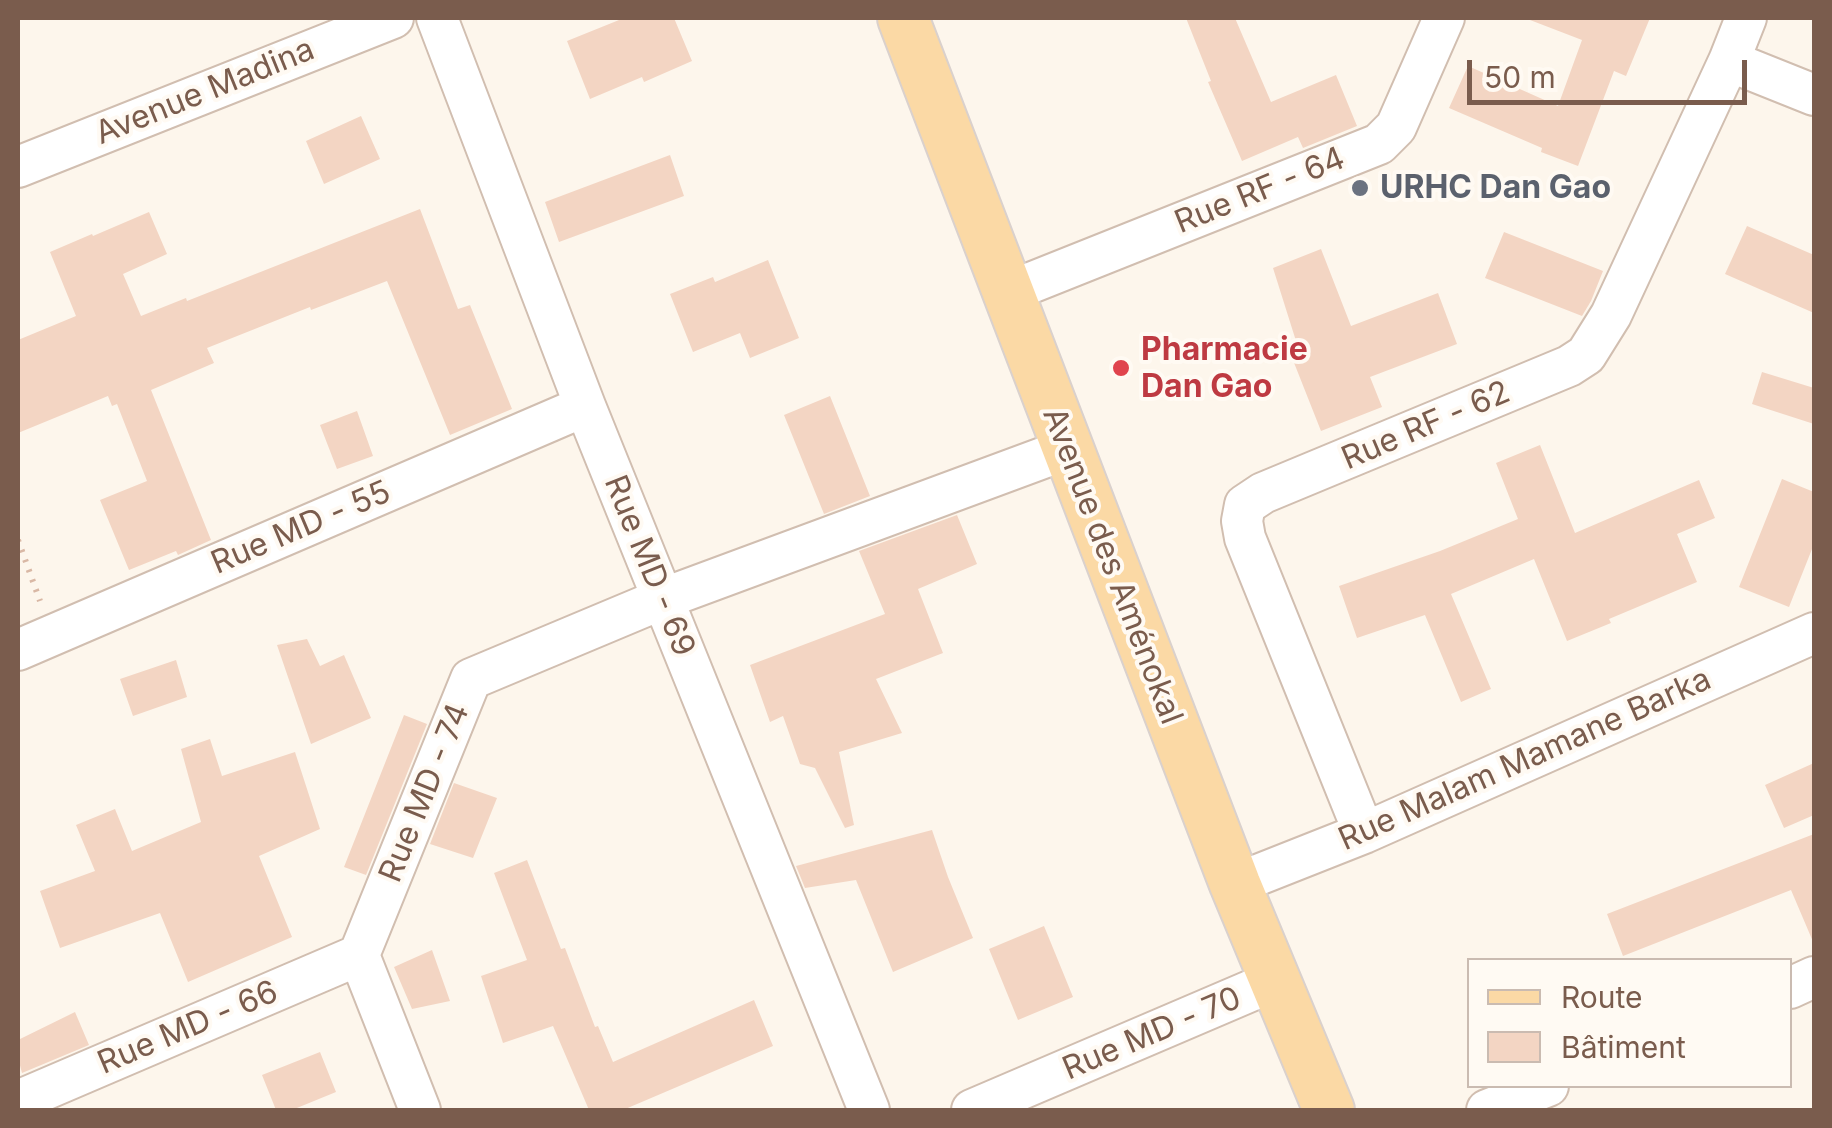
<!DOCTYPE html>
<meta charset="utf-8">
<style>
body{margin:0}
#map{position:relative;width:1832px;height:1128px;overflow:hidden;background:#fdf6ec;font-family:Inter,sans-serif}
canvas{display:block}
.frame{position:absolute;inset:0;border:20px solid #7a5c4d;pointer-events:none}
.legend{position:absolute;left:1467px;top:958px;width:325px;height:130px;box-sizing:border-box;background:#fffaf3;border:2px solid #cabbb1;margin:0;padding:12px 18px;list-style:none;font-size:30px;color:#7a5c4d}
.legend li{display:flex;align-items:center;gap:20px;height:50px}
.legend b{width:50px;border:2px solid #cabbb1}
.scale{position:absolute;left:1467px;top:60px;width:280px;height:45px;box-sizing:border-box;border:5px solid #7a5c4d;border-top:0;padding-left:12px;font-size:30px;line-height:35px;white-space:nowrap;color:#7a5c4d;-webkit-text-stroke:8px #fffaf3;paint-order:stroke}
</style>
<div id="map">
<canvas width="1832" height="1128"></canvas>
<div class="frame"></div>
<ul class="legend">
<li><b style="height:12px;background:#fbd9a5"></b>Route</li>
<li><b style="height:28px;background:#f3d5c3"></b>Bâtiment</li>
</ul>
<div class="scale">50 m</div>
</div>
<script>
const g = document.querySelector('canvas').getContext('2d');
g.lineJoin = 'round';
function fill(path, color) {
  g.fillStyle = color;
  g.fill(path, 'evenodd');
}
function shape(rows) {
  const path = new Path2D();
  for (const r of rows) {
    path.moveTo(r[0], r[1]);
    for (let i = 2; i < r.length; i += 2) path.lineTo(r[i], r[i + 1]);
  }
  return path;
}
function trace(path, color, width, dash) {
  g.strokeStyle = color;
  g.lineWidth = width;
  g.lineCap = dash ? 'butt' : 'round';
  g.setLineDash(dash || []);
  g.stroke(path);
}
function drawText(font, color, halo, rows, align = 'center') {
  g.font = font + ' Inter,sans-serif';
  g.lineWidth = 8;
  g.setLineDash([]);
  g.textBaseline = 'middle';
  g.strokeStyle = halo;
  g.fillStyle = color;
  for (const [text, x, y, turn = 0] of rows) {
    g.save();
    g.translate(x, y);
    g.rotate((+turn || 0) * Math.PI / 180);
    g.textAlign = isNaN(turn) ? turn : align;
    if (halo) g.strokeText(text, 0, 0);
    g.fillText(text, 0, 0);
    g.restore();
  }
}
const building = shape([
 [624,18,674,18,692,61,644,82,642,77,590,99,567,41],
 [1186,18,1235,18,1271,102,1336,75,1357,126,1303,148,1298,137,1242,161,1208,82,1211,81],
 [1531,18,1650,18,1626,76,1614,71,1578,166,1541,152,1542,148,1449,108,1468,66,1558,106,1582,40,1530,20],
 [361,116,380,159,324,184,306,141],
 [670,155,684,196,559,242,545,202],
 [420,209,458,309,470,305,512,409,450,435,387,281,311,310,310,307,207,348,214,363,151,390,211,540,178,555,176,551,129,570,100,500,147,481,117,404,112,406,108,396,18,433,18,340,76,316,50,252,92,234,93,236,149,212,167,254,123,274,141,316,186,298,187,301],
 [1747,226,1814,255,1814,313,1725,274],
 [1504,232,1603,271,1591,301,1582,316,1485,278],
 [1321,249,1351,326,1438,293,1457,344,1370,377,1382,407,1321,431,1287,345,1296,341,1273,268],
 [768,260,799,338,750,358,740,333,693,352,670,294,713,277,715,282],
 [1762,372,1814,388,1814,424,1752,404],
 [830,396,870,496,824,514,784,415],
 [357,411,373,456,337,469,320,425],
 [1540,445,1575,533,1699,480,1715,518,1677,534,1697,582,1609,619,1611,623,1567,641,1534,559,1451,594,1491,689,1461,702,1425,615,1357,638,1339,586,1440,551,1518,519,1496,463],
 [1782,479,1814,492,1814,544,1789,607,1739,587],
 [957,515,977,564,918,589,943,653,876,679,902,733,839,752,854,825,845,828,815,768,800,764,783,716,770,722,750,665,885,614,859,551],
 [307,639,320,666,344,655,371,718,311,744,277,645],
 [176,660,187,697,133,716,120,679],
 [404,715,427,724,366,875,344,867],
 [210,739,222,776,295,752,320,829,259,856,292,937,188,982,160,913,60,948,40,891,95,871,76,825,115,809,132,851,201,822,181,749],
 [1814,763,1814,815,1784,828,1765,785],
 [454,783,497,798,473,858,430,844],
 [932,830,948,877,973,938,893,972,856,880,805,888,796,866],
 [1814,834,1814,944,1791,890,1623,956,1607,914],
 [527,860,561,949,565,948,595,1027,598,1026,613,1062,754,1000,773,1046,623,1110,589,1110,553,1026,503,1043,481,976,527,960,494,873],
 [1044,926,1073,997,1018,1020,989,949],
 [432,950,450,1001,412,1009,394,967],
 [75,1012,89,1045,22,1073,18,1058,18,1040],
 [320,1052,336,1092,292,1110,276,1110,262,1075]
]);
const path = shape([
 [18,540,40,601]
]);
const minor = shape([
 [437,18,585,406,869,1110],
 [1729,61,1814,95],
 [18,167,393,18],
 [1008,292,1379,144,1396,127,1444,18],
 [18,650,585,406],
 [1364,833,1245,538,1242,521,1245,505,1263,493,1569,366,1586,355,1611,315,1729,61,1746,18],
 [1235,884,1364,833,1814,633],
 [1790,988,1814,977],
 [18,1101,359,955],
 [420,1110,359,955,471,679,662,599,1067,449],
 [972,1110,1276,980],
 [1487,1110,1548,1086]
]);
const major = shape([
 [903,18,1235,884,1329,1110]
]);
const markers = [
 [1360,188,10,"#6b7280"],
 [1121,368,10,"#e0444e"]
];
const streetNames = [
 ["Avenue Madina",205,92,-22],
 ["Rue RF - 64",1260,191,-22],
 ["Rue RF - 62",1426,426,-23],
 ["Rue MD - 55",301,528,-23],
 ["Rue MD - 69",649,566,68],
 ["Avenue des Aménokal",1112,566,69],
 ["Rue Malam Mamane Barka",1525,760,-24],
 ["Rue MD - 74",425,793,-68],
 ["Rue MD - 66",188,1028,-23],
 ["Rue MD - 70",1152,1034,-23]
];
const worshipNames = [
 ["URHC Dan Gao",1380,188]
];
const healthNames = [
 ["Pharmacie",1141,350],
 ["Dan Gao",1141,387]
];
fill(building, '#f3d5c3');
trace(minor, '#d1beb0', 44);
trace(major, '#dad1cd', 54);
trace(path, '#d9b8a5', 6, [2.5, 8]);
trace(minor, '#fff', 40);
trace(major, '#fbd9a5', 50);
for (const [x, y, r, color] of markers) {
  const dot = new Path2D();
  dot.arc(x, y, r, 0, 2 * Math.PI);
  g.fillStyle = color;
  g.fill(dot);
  trace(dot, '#fffaf3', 4);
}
drawText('32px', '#7a5c4d', '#fffaf3', streetNames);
drawText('bold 32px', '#5b616d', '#fffaf3', worshipNames, 'left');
drawText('bold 32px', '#be3a42', '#fffaf3', healthNames, 'left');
</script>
